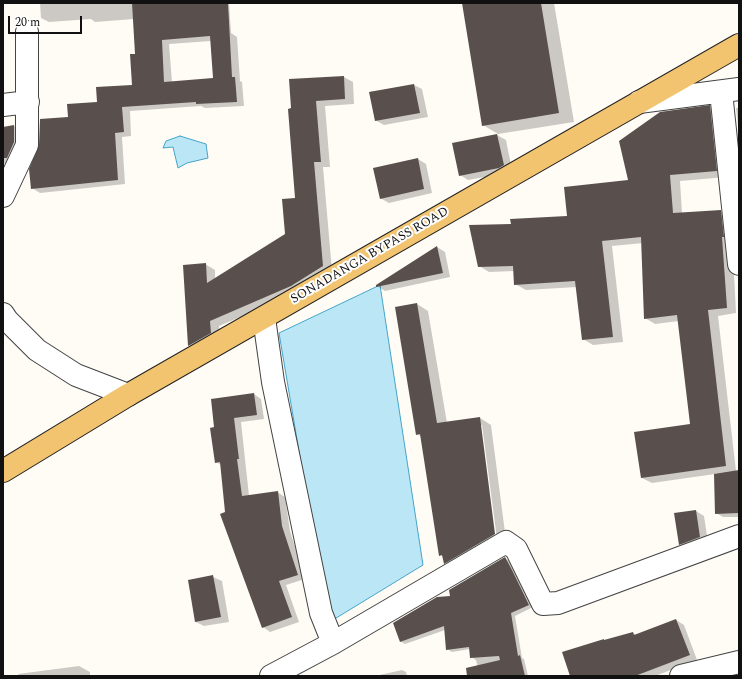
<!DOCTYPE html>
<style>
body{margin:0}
#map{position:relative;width:742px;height:679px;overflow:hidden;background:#fffcf5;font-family:Spectral,serif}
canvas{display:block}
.frame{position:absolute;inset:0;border:4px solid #111;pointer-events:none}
.scale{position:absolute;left:8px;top:16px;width:74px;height:18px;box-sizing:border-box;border:2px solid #111;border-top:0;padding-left:5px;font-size:12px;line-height:14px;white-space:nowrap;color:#111;-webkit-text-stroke:3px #fff;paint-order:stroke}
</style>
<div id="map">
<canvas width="742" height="679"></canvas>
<div class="frame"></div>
<div class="scale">20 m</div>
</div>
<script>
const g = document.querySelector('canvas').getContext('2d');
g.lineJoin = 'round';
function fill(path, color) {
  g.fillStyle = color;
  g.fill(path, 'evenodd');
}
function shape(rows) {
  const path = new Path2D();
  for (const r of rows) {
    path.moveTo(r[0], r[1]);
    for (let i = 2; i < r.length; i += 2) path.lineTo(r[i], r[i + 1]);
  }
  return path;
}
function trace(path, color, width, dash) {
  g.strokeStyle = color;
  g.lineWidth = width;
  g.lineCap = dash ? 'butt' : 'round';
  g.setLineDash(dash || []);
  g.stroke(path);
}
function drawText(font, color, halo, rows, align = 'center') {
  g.font = font + ' Spectral,serif';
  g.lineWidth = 4;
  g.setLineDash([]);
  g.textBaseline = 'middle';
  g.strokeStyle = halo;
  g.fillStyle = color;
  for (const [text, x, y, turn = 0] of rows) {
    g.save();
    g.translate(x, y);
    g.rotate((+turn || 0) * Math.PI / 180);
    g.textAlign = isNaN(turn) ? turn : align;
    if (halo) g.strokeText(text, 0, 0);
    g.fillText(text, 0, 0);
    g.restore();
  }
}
const water = shape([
 [180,136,206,144,208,158,187,163,178,168,173,147,163,148,166,141,180,136],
 [380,285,423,565,328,623,279,333,380,285]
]);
const shadow = shape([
 [40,3,229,3,231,33,237,37,240,81,242,82,244,106,205,108,201,106,130,111,131,136,122,137,125,184,40,193,32,188,69,118,133,86,136,55,134,19,95,22,91,19,49,22,41,18],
 [211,41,214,79,172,82,169,44],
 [463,3,554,3,574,122,498,134,483,125],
 [344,77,353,82,354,104,325,106,330,167,323,167,332,271,301,291,219,326,220,339,198,351,189,345,184,266,205,264,215,270,215,279,286,235,296,199,289,110],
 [414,85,422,89,428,117,384,125,375,120,370,92],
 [710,106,720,112,727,177,680,181,682,213,720,211,731,217,736,313,718,316,736,471,739,471,739,517,723,517,716,513,715,474,652,483,642,478,691,425,679,321,655,324,645,318,643,243,612,246,623,342,593,345,583,339,577,287,526,290,515,284,515,271,489,272,479,266,512,225,569,217,629,181],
 [736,108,739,108,739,134],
 [14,126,22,131,16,162,3,164,3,128],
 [497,135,506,140,512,170,507,173,468,180,460,175,453,144],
 [418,159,426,164,432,193,389,203,380,198],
 [437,247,445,252,450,277,385,291,377,286],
 [417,304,428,311,447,423,480,418,491,425,506,540,456,570,445,563,444,557,440,555,422,437,417,434],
 [480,425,482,425,497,539,495,539],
 [254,394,261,399,264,419,241,422,249,496,277,492,285,497,290,531,305,579,286,585,299,622,270,632,263,627,227,512,221,465,216,462,215,428],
 [696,511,704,516,708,542,688,549,680,544],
 [505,558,509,561,517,573,533,607,515,616,522,658,524,659,528,676,480,676,476,660,471,657,470,649,452,652,447,649,445,630,405,644,400,641,451,596],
 [213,577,222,581,229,622,204,626,196,622],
 [676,620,684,625,697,660,655,676,571,676,605,641,633,633,636,635],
 [79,666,90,672,90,676,19,676,18,674],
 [402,670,406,672,407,676,375,676]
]);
const building = shape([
 [132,3,228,3,232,77,235,77,237,102,196,104,196,102,122,107,124,132,115,133,118,180,31,189,29,169,39,145,40,119,68,117,67,104,97,102,96,87,132,85,130,54,135,54],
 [210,36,213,78,164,82,162,40],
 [462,3,541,3,559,113,482,126],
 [344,76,345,99,316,101,321,162,314,162,323,266,291,286,210,321,211,333,188,346,183,265,206,263,207,283,285,234,282,199,295,198,288,109,291,108,289,79],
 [414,84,420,113,375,121,369,92],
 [710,105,717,171,670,175,673,213,721,210,724,237,722,237,727,308,708,310,726,466,641,478,634,432,690,424,677,315,644,319,641,237,602,241,613,337,582,340,575,281,514,285,513,266,478,267,469,225,511,224,510,219,567,216,564,187,628,180,619,141,660,112],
 [14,125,14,142,7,158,3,158,3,127],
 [497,134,504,165,499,168,459,176,452,143],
 [418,158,424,189,380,199,373,168],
 [437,246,443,273,376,287,376,285],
 [417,303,437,423,480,417,495,534,444,564,442,555,439,556,420,434,416,435,395,307],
 [254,393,257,415,234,418,239,459,237,459,242,496,278,491,282,526,298,575,279,581,292,617,262,628,220,514,225,512,220,462,215,463,210,428,214,427,211,399],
 [739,470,739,513,715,514,714,474],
 [696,510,700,537,679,545,674,513],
 [505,557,512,570,529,605,511,613,518,656,520,655,525,676,467,676,466,668,500,660,499,656,470,658,469,647,446,650,444,626,400,642,393,623,437,597,450,596,449,590],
 [213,575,221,617,195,622,188,580],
 [676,619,690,655,635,676,570,676,562,652,604,639,604,640,633,632,634,635]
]);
const minor = shape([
 [721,92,739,264],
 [639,102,739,89],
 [3,105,28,102],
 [3,196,27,145,27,32],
 [3,314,7,320,37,350,76,375,128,395],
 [264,318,273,382,321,613,333,643],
 [271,676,333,643,506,542,516,549,543,604,558,603,739,536],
 [681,676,739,662]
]);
const primary = shape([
 [3,471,128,395,739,45]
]);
const streetNames = [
 ["SONADANGA BYPASS ROAD",370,256,-30]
];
fill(water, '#bbe6f5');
trace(water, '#44a4c9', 1);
fill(shadow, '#0003');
fill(building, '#59504d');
trace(minor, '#444', 24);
trace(primary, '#222', 24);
trace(minor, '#fff', 22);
trace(primary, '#f3c470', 22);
drawText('13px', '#111', '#fff', streetNames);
</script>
